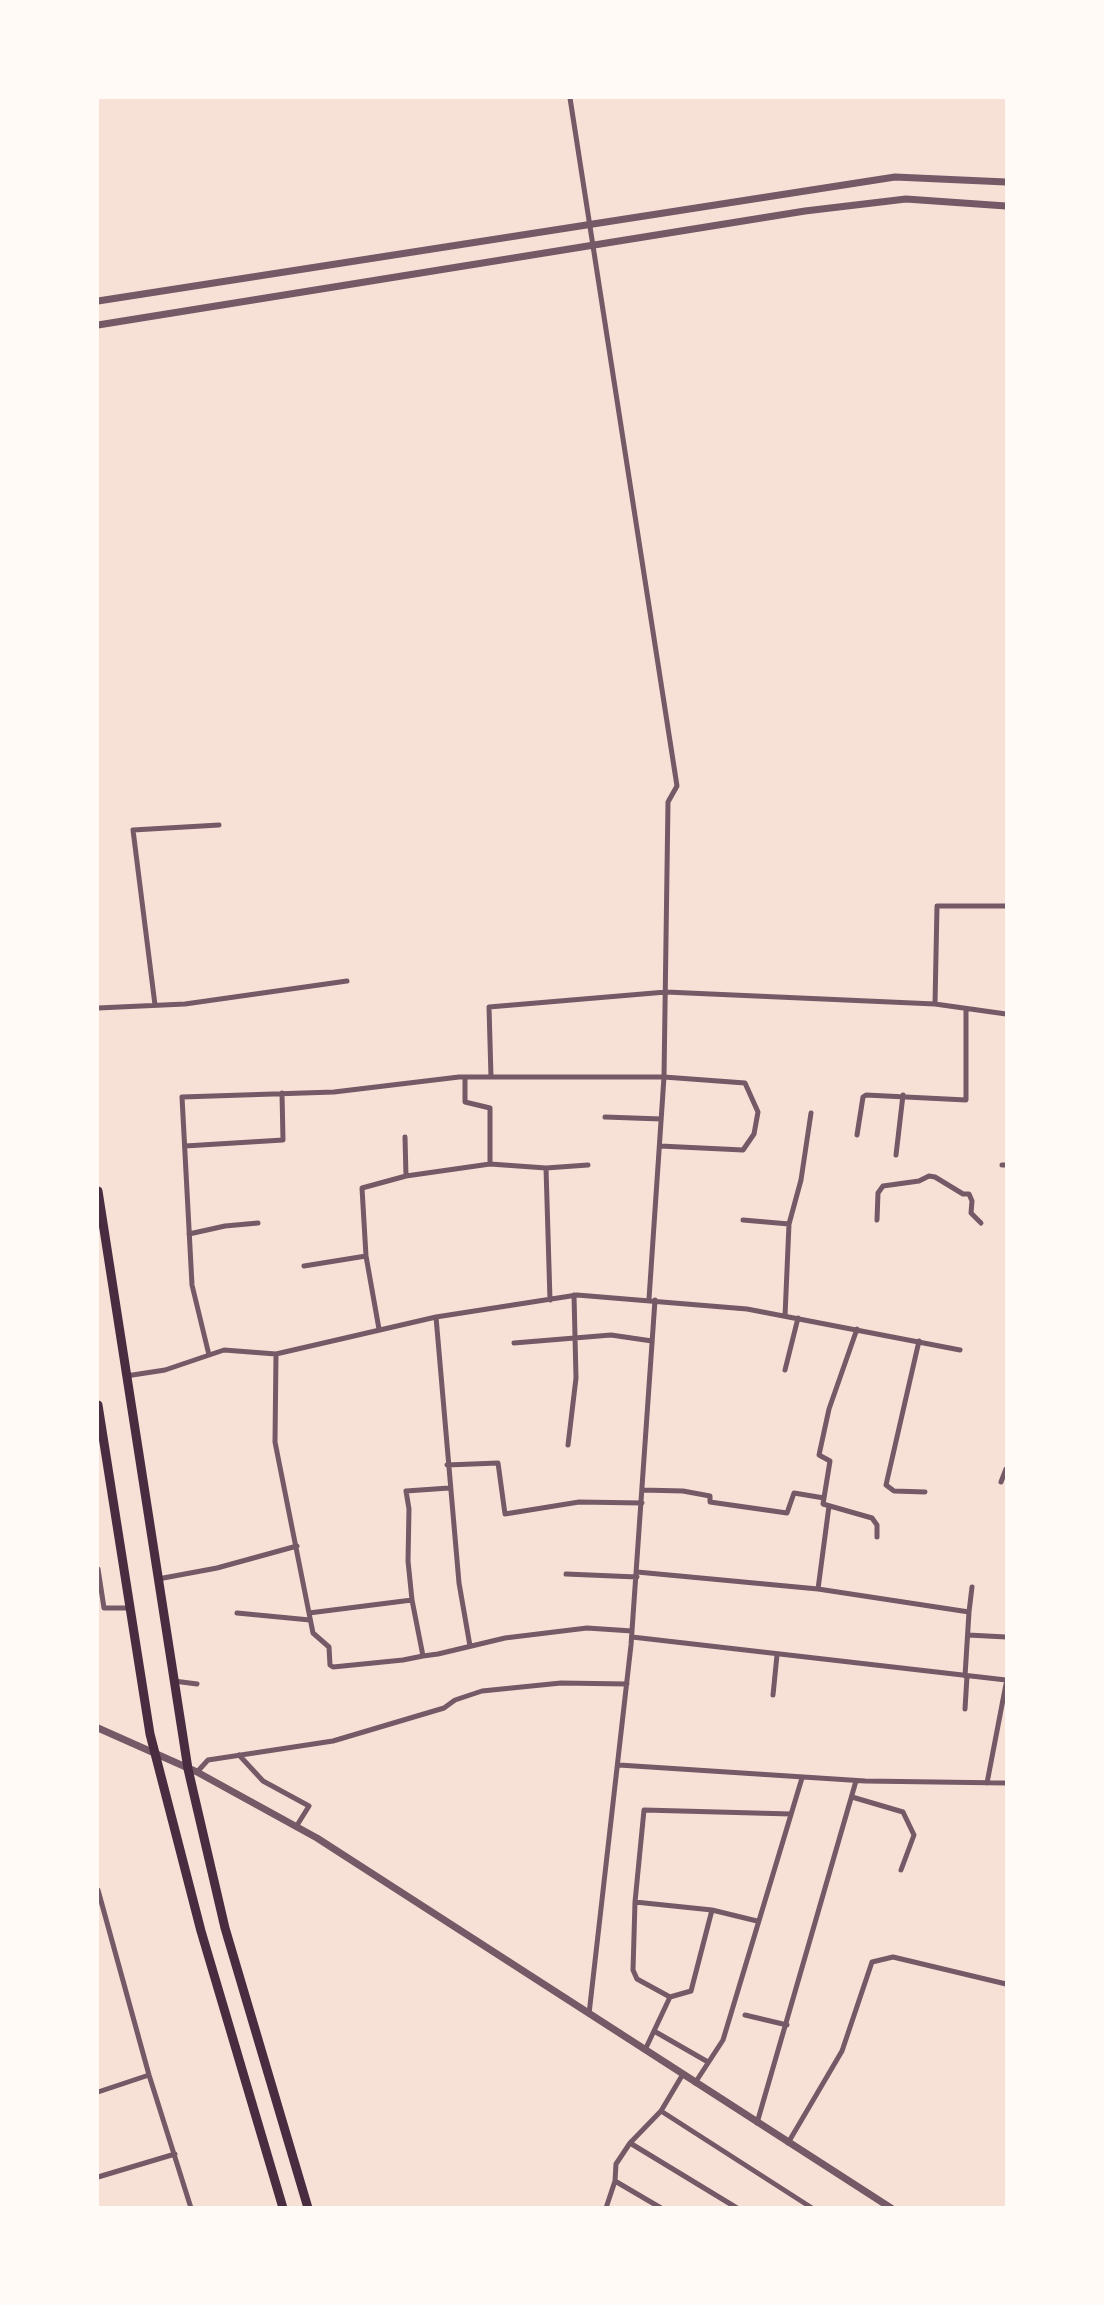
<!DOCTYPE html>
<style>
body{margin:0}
#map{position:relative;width:1104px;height:2305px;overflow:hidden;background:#f7e1d7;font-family:"DejaVu Sans",sans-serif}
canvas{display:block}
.frame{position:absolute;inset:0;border:99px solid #fffaf5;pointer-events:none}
</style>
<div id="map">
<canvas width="1104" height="2305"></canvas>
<div class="frame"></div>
</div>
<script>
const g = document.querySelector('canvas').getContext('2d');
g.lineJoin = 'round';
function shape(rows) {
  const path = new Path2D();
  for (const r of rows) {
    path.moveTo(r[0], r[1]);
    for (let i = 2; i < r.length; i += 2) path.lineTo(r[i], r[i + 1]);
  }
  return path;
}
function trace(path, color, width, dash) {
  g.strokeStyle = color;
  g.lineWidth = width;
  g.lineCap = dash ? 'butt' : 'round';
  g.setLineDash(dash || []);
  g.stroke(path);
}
const minor = shape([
 [570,98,677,786,668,802,664,1077,649,1299],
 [935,1004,937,906,1006,906],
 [155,1005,133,830,219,825],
 [98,1008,185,1004,347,981],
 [465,1077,465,1102,490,1108,490,1164],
 [491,1077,489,1007,666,992,935,1004,1006,1014],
 [605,1117,661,1119],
 [857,1135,863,1097,866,1095,966,1100,966,1009],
 [405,1137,406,1176],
 [185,1146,283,1140,282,1093],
 [896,1155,903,1095],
 [1002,1165,1006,1165],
 [546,1168,550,1300],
 [743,1220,789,1224],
 [877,1220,878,1193,883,1186,919,1181,929,1176,935,1177,963,1194,969,1194,972,1201,971,1213,981,1223],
 [189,1234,225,1226,258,1223],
 [304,1266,366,1256],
 [785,1316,789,1224,801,1180,811,1113],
 [436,1317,459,1583,470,1646],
 [379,1329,366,1256,362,1188,406,1176,490,1164,546,1168,588,1165],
 [857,1329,829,1409,819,1455,830,1461,823,1504,872,1518,877,1525,877,1537],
 [919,1341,886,1485,894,1491,925,1492],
 [514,1343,611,1335,652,1341],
 [276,1354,275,1442,309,1613],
 [209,1355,192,1285,182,1097,334,1092,459,1077,664,1077,745,1083,758,1112,754,1134,743,1150,660,1146],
 [785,1370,798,1318],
 [126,1376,165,1370,224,1350,276,1354,436,1317,577,1295,747,1309,960,1350],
 [568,1445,576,1378,574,1295],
 [447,1465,498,1463,505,1514,579,1502,642,1503],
 [1001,1482,1006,1469],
 [642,1490,683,1491,710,1496,710,1502,787,1513,794,1493,824,1498],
 [98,1569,104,1608,130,1608],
 [637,1572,818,1589,969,1612,972,1587],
 [566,1574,637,1577],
 [158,1579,217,1568,297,1546],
 [818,1589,829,1506],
 [412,1600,408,1561,409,1509,406,1491,449,1488],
 [237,1613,310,1620],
 [968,1635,1006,1637],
 [632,1637,1006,1680],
 [423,1656,412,1600,309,1613,313,1633,329,1647,330,1665,333,1667,403,1660,423,1656,438,1654,505,1638,587,1628,632,1631],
 [965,1676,969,1612],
 [174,1681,197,1684],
 [773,1695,777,1655],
 [965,1709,967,1676],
 [239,1755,263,1781,309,1806,296,1827],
 [619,1765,865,1781,1006,1783],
 [197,1772,208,1760,333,1741,444,1708,455,1700,482,1691,561,1683,627,1684],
 [987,1783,1006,1684],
 [852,1797,903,1812,914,1835,901,1870],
 [98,1890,149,2075,191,2208],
 [635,1902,712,1910,757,1921],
 [712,1910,691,1991,670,1997,637,1979,633,1970,635,1902,644,1810,791,1814],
 [589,2014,631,1645,655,1300],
 [745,2015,787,2025],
 [654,2031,708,2062],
 [645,2050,670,1997],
 [695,2083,723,2040,802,1778],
 [98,2092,149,2075],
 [661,2111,812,2208],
 [757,2123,856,1781],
 [630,2143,737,2208],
 [788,2143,842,2051,872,1962,893,1957,1006,1984],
 [98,2177,175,2154],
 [615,2181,661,2208],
 [606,2208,615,2181,616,2164,630,2143,661,2111,683,2074]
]);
const tertiary = shape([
 [98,301,895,177,1006,182],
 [98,325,805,211,906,199,1006,206],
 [98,1728,197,1772,317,1838,891,2208]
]);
const trunk = shape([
 [98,1191,188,1769,225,1928,308,2208],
 [98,1405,150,1734,201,1931,283,2208]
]);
trace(minor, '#755966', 5);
trace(tertiary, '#755966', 7);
trace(trunk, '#4a2c40', 9);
</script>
